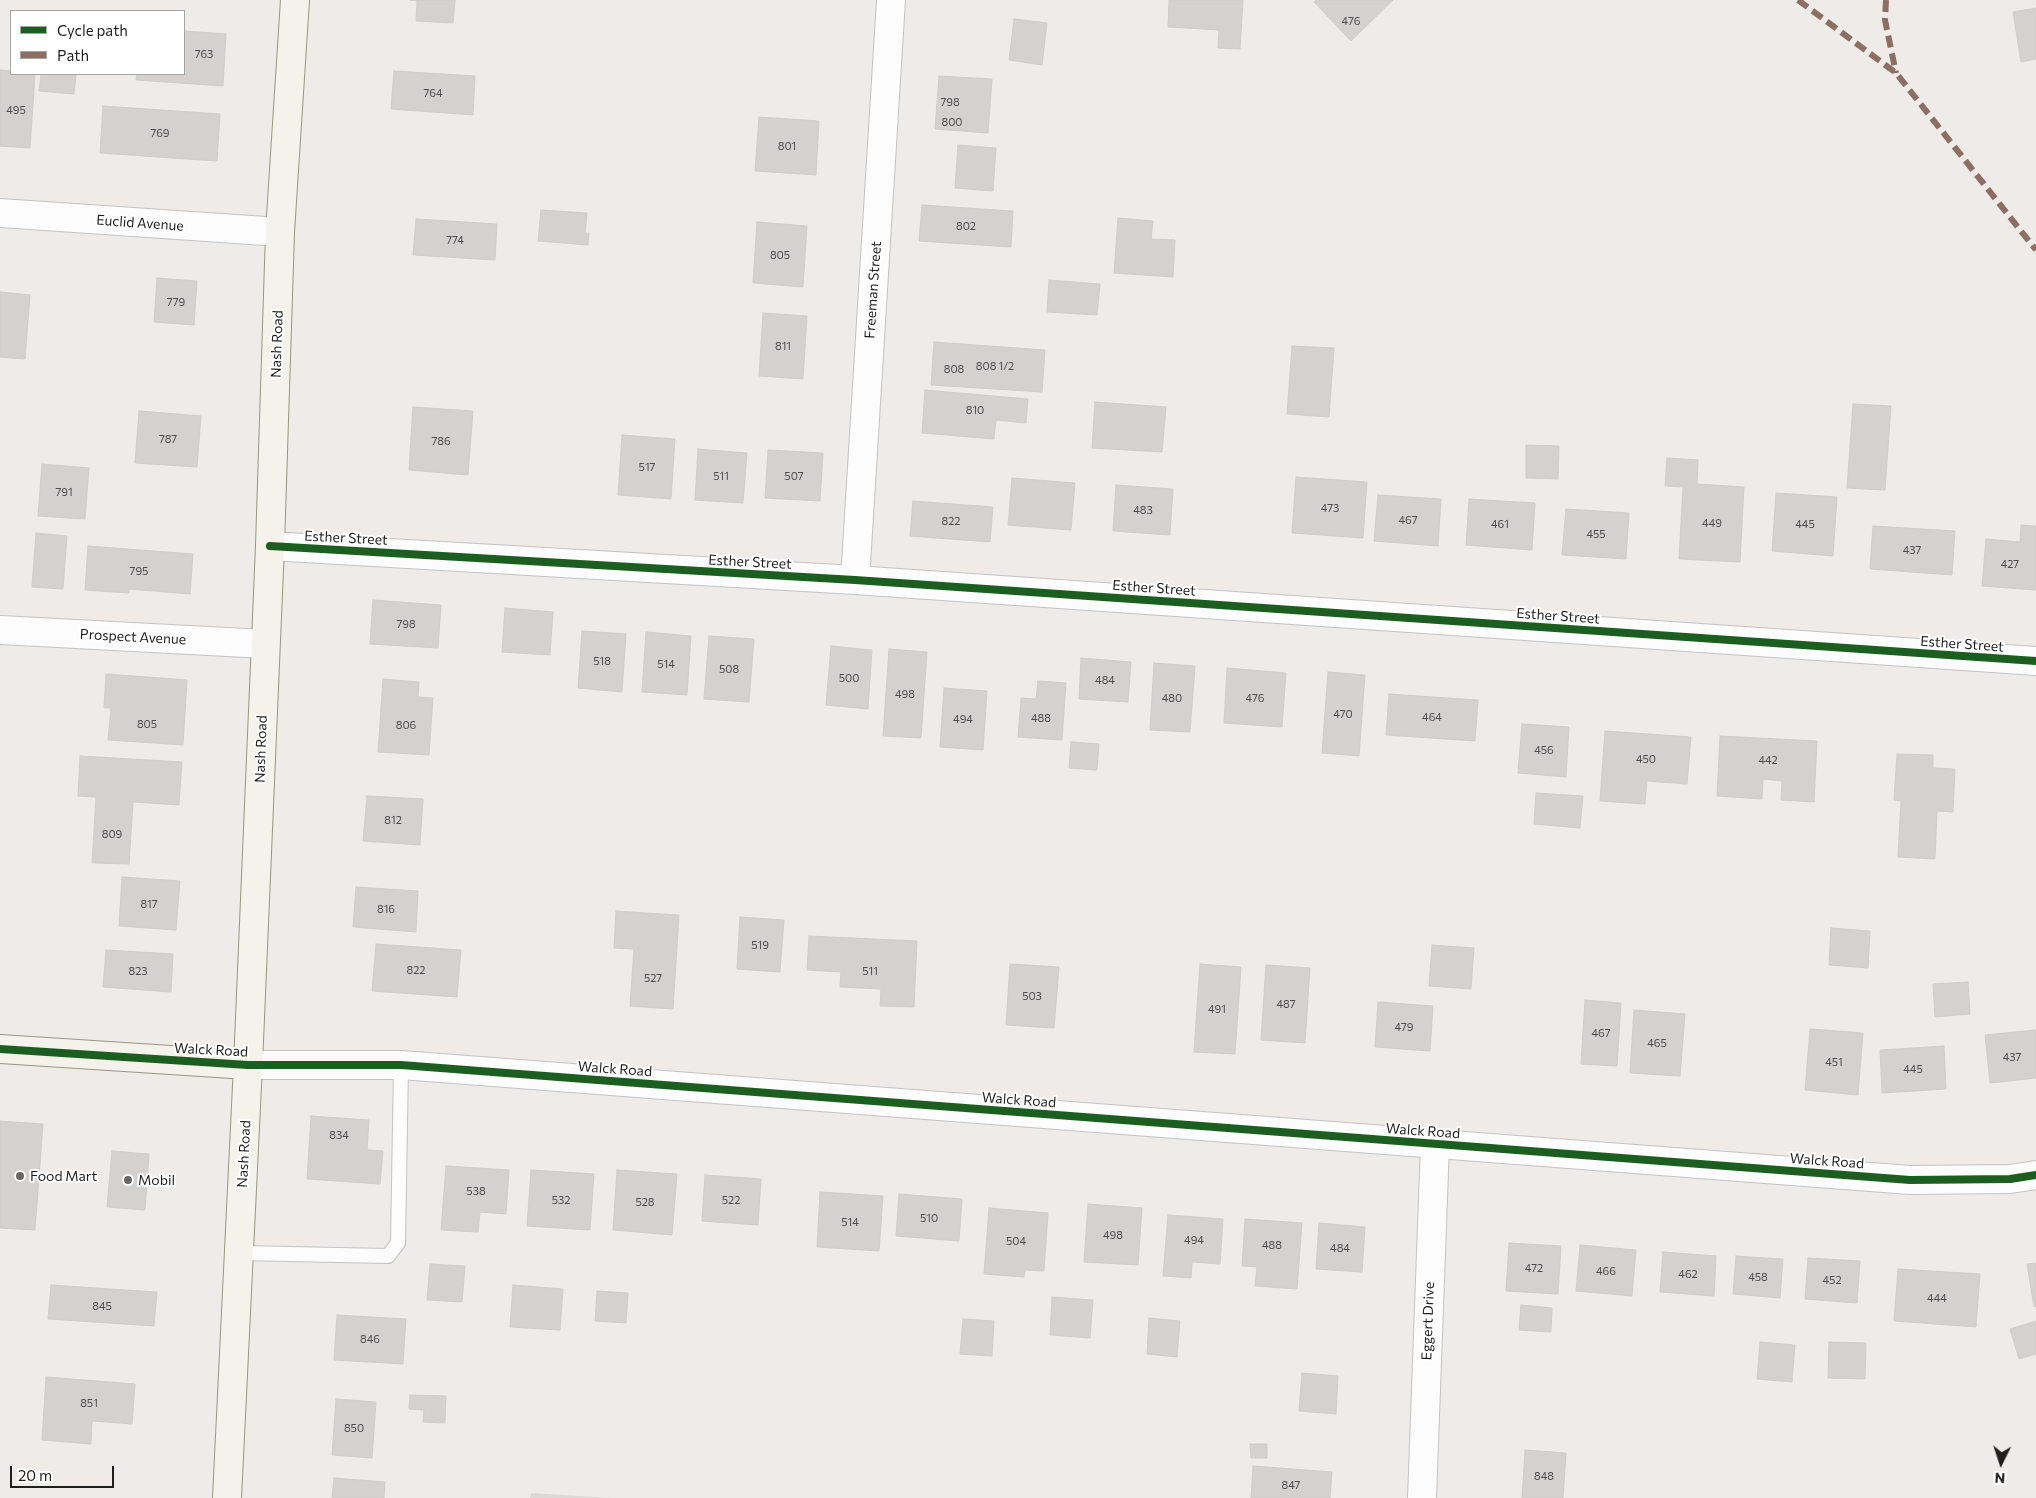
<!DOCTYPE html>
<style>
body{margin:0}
#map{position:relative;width:2036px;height:1498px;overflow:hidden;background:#eeebe8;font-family:Commissioner,sans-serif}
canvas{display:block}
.legend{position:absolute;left:10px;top:10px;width:175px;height:65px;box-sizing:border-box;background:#fff;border:1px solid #a5a5a5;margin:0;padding:6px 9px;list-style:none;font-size:15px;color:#1f1f1f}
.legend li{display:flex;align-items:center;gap:10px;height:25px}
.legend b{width:25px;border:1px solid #a5a5a5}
.north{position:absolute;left:1976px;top:1438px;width:50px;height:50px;-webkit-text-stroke:4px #fff;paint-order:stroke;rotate:184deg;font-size:14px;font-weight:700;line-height:20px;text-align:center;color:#1f1f1f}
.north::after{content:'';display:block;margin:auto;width:18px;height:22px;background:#1f1f1f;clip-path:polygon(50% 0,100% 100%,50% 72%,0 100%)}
.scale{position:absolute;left:10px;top:1466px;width:104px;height:22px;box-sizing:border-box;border:2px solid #1f1f1f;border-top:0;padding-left:6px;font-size:15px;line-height:18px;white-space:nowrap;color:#1f1f1f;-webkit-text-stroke:4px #fff;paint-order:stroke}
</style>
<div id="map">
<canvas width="2036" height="1498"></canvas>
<ul class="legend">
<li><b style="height:6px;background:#1b5e20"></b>Cycle path</li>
<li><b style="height:6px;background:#8d6e63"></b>Path</li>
</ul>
<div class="north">N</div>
<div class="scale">20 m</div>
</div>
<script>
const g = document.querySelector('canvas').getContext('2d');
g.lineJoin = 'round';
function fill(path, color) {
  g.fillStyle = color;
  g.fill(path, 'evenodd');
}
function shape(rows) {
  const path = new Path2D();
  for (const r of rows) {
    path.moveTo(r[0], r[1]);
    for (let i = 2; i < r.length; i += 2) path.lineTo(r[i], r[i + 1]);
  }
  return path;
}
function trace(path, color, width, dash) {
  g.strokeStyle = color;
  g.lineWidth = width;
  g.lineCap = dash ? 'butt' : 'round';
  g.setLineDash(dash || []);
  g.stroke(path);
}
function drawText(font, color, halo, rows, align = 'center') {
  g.font = font + ' Commissioner,sans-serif';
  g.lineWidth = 4;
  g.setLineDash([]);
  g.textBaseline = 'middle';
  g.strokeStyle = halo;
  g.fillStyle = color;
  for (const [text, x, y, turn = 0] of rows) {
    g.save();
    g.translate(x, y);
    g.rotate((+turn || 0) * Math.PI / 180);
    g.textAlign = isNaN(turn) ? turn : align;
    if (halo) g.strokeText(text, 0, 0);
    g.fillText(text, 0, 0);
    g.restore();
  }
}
const religious = shape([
 [531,1493,611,1498,530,1498]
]);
const building = shape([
 [410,0,455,0,453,23,416,21,417,1,410,0],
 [1169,0,1243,0,1240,49,1218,48,1219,30,1168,27,1169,0],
 [1316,0,1393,0,1351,41,1314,2,1316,0],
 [2036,8,2036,59,2021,62,2013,12,2036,8],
 [1014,19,1047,23,1042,65,1009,60,1014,19],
 [184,31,226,34,223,86,136,80,137,74,184,74,184,31],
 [0,70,11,71,11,74,35,74,30,148,0,146,0,70],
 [394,71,475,76,473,115,391,109,394,71],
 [41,74,76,74,74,94,39,91,41,74],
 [939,76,992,79,988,133,935,129,939,76],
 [103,106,220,114,217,161,100,153,103,106],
 [759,117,819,121,816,175,755,171,759,117],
 [958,145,996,148,993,191,955,188,958,145],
 [922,205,1013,211,1011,247,919,241,922,205],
 [541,210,587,213,585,233,589,233,588,245,538,241,541,210],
 [1118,218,1153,221,1151,239,1175,240,1173,277,1114,273,1118,218],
 [416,219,497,224,495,260,413,255,416,219],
 [757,222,807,226,803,287,753,283,757,222],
 [157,278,197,281,194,325,154,322,157,278],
 [1049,280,1100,284,1097,315,1047,312,1049,280],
 [0,292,30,295,25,359,0,357,0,292],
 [763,313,807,316,803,379,759,376,763,313],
 [934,342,1045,350,1042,392,931,385,934,342],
 [1292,346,1334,348,1329,417,1287,414,1292,346],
 [925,390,1028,399,1026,423,996,420,994,439,922,433,925,390],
 [1095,402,1166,407,1162,452,1092,448,1095,402],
 [1853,404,1891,406,1885,490,1847,488,1853,404],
 [413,407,473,411,468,475,409,470,413,407],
 [139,411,201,416,197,467,135,463,139,411],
 [622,435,675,439,671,499,618,495,622,435],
 [1526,445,1559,446,1558,479,1526,478,1526,445],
 [698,449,747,453,743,503,695,500,698,449],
 [768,450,823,453,820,501,765,498,768,450],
 [1667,458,1698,460,1697,484,1744,487,1740,562,1679,559,1683,487,1665,486,1667,458],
 [42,464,89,468,85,519,38,516,42,464],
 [1296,477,1367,482,1363,538,1292,533,1296,477],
 [1012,478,1075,483,1071,530,1008,525,1012,478],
 [1116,485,1173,489,1170,535,1113,531,1116,485],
 [1776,493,1837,497,1833,556,1772,551,1776,493],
 [1378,495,1441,499,1438,546,1374,541,1378,495],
 [1469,499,1535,503,1532,550,1466,545,1469,499],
 [913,501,993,507,990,542,910,536,913,501],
 [1566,509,1629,513,1626,559,1562,555,1566,509],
 [2021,525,2036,526,2036,590,1982,586,1986,539,2020,542,2021,525],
 [1873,526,1955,531,1952,575,1870,569,1873,526],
 [36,533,67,536,63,589,32,587,36,533],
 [88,546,193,554,190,594,129,589,129,593,85,590,88,546],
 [373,600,441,605,438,648,370,644,373,600],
 [505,608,553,612,550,655,502,652,505,608],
 [582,631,626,634,622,692,578,688,582,631],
 [646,632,691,636,687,695,642,692,646,632],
 [709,636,754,639,749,702,704,699,709,636],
 [831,646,872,650,868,709,826,705,831,646],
 [889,649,927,652,921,738,883,736,889,649],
 [1081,658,1131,662,1128,702,1079,699,1081,658],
 [1154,663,1195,666,1190,732,1150,730,1154,663],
 [1227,668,1286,673,1282,727,1224,723,1227,668],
 [1328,672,1365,675,1359,756,1322,753,1328,672],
 [106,674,187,680,183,745,108,740,111,708,104,708,106,674],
 [383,679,419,682,418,697,433,698,429,755,378,752,383,679],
 [1038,681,1066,683,1062,740,1018,737,1021,698,1036,699,1038,681],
 [944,688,987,691,983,750,940,747,944,688],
 [1389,694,1478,700,1475,741,1386,735,1389,694],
 [1522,724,1569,727,1566,777,1518,773,1522,724],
 [1605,731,1691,737,1687,784,1647,781,1645,804,1600,801,1605,731],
 [1720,736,1817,741,1814,802,1781,800,1782,781,1763,779,1762,799,1717,796,1720,736],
 [1071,742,1099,744,1097,770,1069,768,1071,742],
 [1897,754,1933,755,1933,768,1955,769,1953,812,1937,811,1935,859,1898,857,1901,801,1894,800,1897,754],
 [80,756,182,762,179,805,133,802,129,864,92,863,96,797,78,796,80,756],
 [1536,793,1583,796,1580,828,1534,824,1536,793],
 [367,796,423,799,420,845,363,841,367,796],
 [122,877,180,881,176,930,119,926,122,877],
 [356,887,418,891,416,932,353,927,356,887],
 [616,911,679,915,673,1009,630,1006,634,949,614,948,616,911],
 [740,917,784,920,780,972,737,969,740,917],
 [1831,928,1870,931,1868,968,1829,965,1831,928],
 [809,936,917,941,914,1007,880,1006,881,989,840,987,841,972,807,970,809,936],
 [376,944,461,950,457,997,372,991,376,944],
 [1432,945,1474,948,1471,989,1429,986,1432,945],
 [106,950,173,954,171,992,103,987,106,950],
 [1010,964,1059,967,1054,1028,1006,1025,1010,964],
 [1200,964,1241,967,1235,1054,1194,1052,1200,964],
 [1266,965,1310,968,1305,1043,1261,1040,1266,965],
 [1968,982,1970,1014,1935,1017,1933,984,1968,982],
 [1585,1000,1621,1003,1617,1066,1581,1064,1585,1000],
 [1378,1002,1433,1006,1430,1051,1375,1047,1378,1002],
 [1634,1010,1685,1014,1680,1076,1630,1073,1634,1010],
 [1810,1029,1863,1033,1858,1095,1805,1090,1810,1029],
 [2036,1030,2036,1078,1990,1083,1985,1035,2036,1030],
 [1944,1046,1946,1089,1882,1093,1880,1050,1944,1046],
 [311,1116,369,1120,367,1150,383,1151,380,1184,307,1179,311,1116],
 [0,1121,43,1124,35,1230,0,1228,0,1121],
 [112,1151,149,1154,145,1210,107,1207,112,1151],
 [446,1166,509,1170,506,1214,480,1212,478,1232,441,1230,446,1166],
 [531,1170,594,1174,590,1230,527,1226,531,1170],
 [617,1170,677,1174,672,1235,613,1230,617,1170],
 [705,1175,761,1179,758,1225,702,1221,705,1175],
 [820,1192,883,1196,879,1251,817,1247,820,1192],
 [899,1194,962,1199,959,1241,896,1236,899,1194],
 [1088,1204,1142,1208,1138,1265,1084,1262,1088,1204],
 [989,1208,1048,1213,1044,1271,1025,1270,1024,1277,984,1274,989,1208],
 [1168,1215,1223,1219,1220,1264,1192,1262,1191,1278,1163,1276,1168,1215],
 [1245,1219,1302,1223,1297,1289,1255,1286,1257,1267,1242,1266,1245,1219],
 [1319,1223,1365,1227,1362,1272,1316,1269,1319,1223],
 [1509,1243,1561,1246,1558,1294,1506,1291,1509,1243],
 [1580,1245,1636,1250,1632,1296,1576,1291,1580,1245],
 [1663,1252,1716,1256,1714,1296,1660,1292,1663,1252],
 [1736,1256,1783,1259,1780,1298,1733,1294,1736,1256],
 [1808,1258,1860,1261,1857,1303,1805,1299,1808,1258],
 [2036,1263,2036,1306,2034,1307,2027,1264,2036,1263],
 [430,1264,465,1266,462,1302,427,1300,430,1264],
 [1898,1269,1980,1274,1976,1327,1894,1321,1898,1269],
 [51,1285,157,1292,154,1326,48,1319,51,1285],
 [513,1285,563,1289,560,1330,510,1327,513,1285],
 [597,1291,628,1293,626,1323,595,1321,597,1291],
 [1052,1297,1093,1300,1090,1338,1050,1335,1052,1297],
 [1521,1305,1552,1308,1551,1332,1519,1330,1521,1305],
 [337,1315,406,1319,403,1364,334,1360,337,1315],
 [1149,1318,1180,1321,1177,1357,1147,1354,1149,1318],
 [963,1319,994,1321,992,1356,960,1354,963,1319],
 [2036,1321,2036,1354,2019,1359,2010,1329,2036,1321],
 [1760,1342,1795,1345,1792,1382,1757,1379,1760,1342],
 [1829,1342,1866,1343,1865,1379,1828,1378,1829,1342],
 [1302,1373,1338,1376,1336,1414,1299,1411,1302,1373],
 [46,1377,135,1384,132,1424,92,1421,91,1444,42,1440,46,1377],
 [410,1395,446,1396,445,1423,423,1422,424,1410,409,1409,410,1395],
 [336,1399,376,1402,372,1458,332,1455,336,1399],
 [1250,1444,1267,1444,1267,1458,1251,1458,1250,1444],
 [1525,1450,1566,1453,1563,1498,1522,1498,1525,1450],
 [1253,1466,1332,1472,1330,1498,1251,1498,1253,1466],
 [334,1478,385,1482,384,1498,332,1498,334,1478]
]);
const lane = shape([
 [239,1253,388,1256,398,1243,401,1065]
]);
const street = shape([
 [0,213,280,232],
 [270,546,855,580,2036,661],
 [855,580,891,0],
 [0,630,265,644],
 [248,1065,401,1065,1910,1180,2010,1179,2036,1175],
 [1422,1498,1435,1144]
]);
const secondary = shape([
 [0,1049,248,1065],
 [227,1498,248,1065,270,546,280,232,295,0]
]);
const quiet = shape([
 [1798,0,1896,73,2036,250],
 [1886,0,1885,20,1896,73]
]);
const cycleway = shape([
 [270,546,855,580,2036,661],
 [0,1049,248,1065,401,1065,1910,1180,2010,1179,2036,1175]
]);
const markers = [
 [20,1176,5,"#676665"],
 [128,1180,5,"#676665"]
];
const numberNames = [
 ["476",1351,21],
 ["763",204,54],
 ["764",433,93],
 ["798",950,102],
 ["495",16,110],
 ["800",952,122],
 ["769",160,133],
 ["801",787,146],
 ["802",966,226],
 ["774",455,240],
 ["805",780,255],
 ["779",176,302],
 ["811",783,346],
 ["808 1/2",995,366],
 ["808",954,369],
 ["810",975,410],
 ["787",168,439],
 ["786",441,441],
 ["517",647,467],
 ["511",721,476],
 ["507",794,476],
 ["791",64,492],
 ["473",1330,508],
 ["483",1143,510],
 ["467",1408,520],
 ["822",951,521],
 ["449",1712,523],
 ["461",1500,524],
 ["445",1805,524],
 ["455",1596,534],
 ["437",1912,550],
 ["427",2010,564],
 ["795",139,571],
 ["798",406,624],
 ["518",602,661],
 ["514",666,664],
 ["508",729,669],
 ["500",849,678],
 ["484",1105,680],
 ["498",905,694],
 ["480",1172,698],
 ["476",1255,698],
 ["470",1343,714],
 ["464",1432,717],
 ["488",1041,718],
 ["494",963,719],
 ["805",147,724],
 ["806",406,725],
 ["456",1544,750],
 ["450",1646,759],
 ["442",1768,760],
 ["812",393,820],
 ["809",112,834],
 ["817",149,904],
 ["816",386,909],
 ["519",760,945],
 ["822",416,970],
 ["823",138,971],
 ["511",870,971],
 ["527",653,978],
 ["503",1032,996],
 ["487",1286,1004],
 ["491",1217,1009],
 ["479",1404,1027],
 ["467",1601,1033],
 ["465",1657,1043],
 ["437",2012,1057],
 ["451",1834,1062],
 ["445",1913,1069],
 ["834",339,1135],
 ["538",476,1191],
 ["532",561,1200],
 ["522",731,1200],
 ["528",645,1202],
 ["510",929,1218],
 ["514",850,1222],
 ["498",1113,1235],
 ["494",1194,1240],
 ["504",1016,1241],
 ["488",1272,1245],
 ["484",1340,1248],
 ["472",1534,1268],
 ["466",1606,1271],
 ["462",1688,1274],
 ["458",1758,1277],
 ["452",1832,1280],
 ["444",1937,1298],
 ["845",102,1306],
 ["846",370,1339],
 ["851",89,1403],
 ["850",354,1428],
 ["848",1544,1476],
 ["847",1291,1485]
];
const streetNames = [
 ["Euclid Avenue",140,223,4],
 ["Freeman Street",873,290,-86],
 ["Nash Road",277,344,-88],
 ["Esther Street",346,538,3],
 ["Esther Street",750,562,3],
 ["Esther Street",1154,588,4],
 ["Esther Street",1558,616,4],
 ["Prospect Avenue",133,637,3],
 ["Esther Street",1962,644,4],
 ["Nash Road",261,749,-88],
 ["Walck Road",211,1050,3],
 ["Walck Road",615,1069,4],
 ["Walck Road",1019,1100,4],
 ["Walck Road",1423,1131,4],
 ["Nash Road",244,1154,-87],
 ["Walck Road",1827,1161,4],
 ["Eggert Drive",1428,1321,-88]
];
const poiNames = [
 ["Food Mart",30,1176],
 ["Mobil",138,1180]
];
fill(religious, '#dcdad9');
fill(building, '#d5d1cf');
trace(building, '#d1ccc9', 1);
trace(lane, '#c5c3c2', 16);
trace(street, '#c5c3c2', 30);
trace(secondary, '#999680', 30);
trace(lane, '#fcfcfc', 14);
trace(street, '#fcfcfc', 28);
trace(secondary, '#f4f2eb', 28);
trace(quiet, '#8d6e63', 6, [12, 6]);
trace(cycleway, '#1b5e20', 8);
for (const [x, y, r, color] of markers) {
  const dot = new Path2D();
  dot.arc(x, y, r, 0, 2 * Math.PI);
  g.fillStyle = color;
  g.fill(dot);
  trace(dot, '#fff', 2);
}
drawText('11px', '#4c4c4b', null, numberNames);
drawText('14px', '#1f1f1f', '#fff', streetNames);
drawText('14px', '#1f1f1f', '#fff', poiNames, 'left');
</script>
